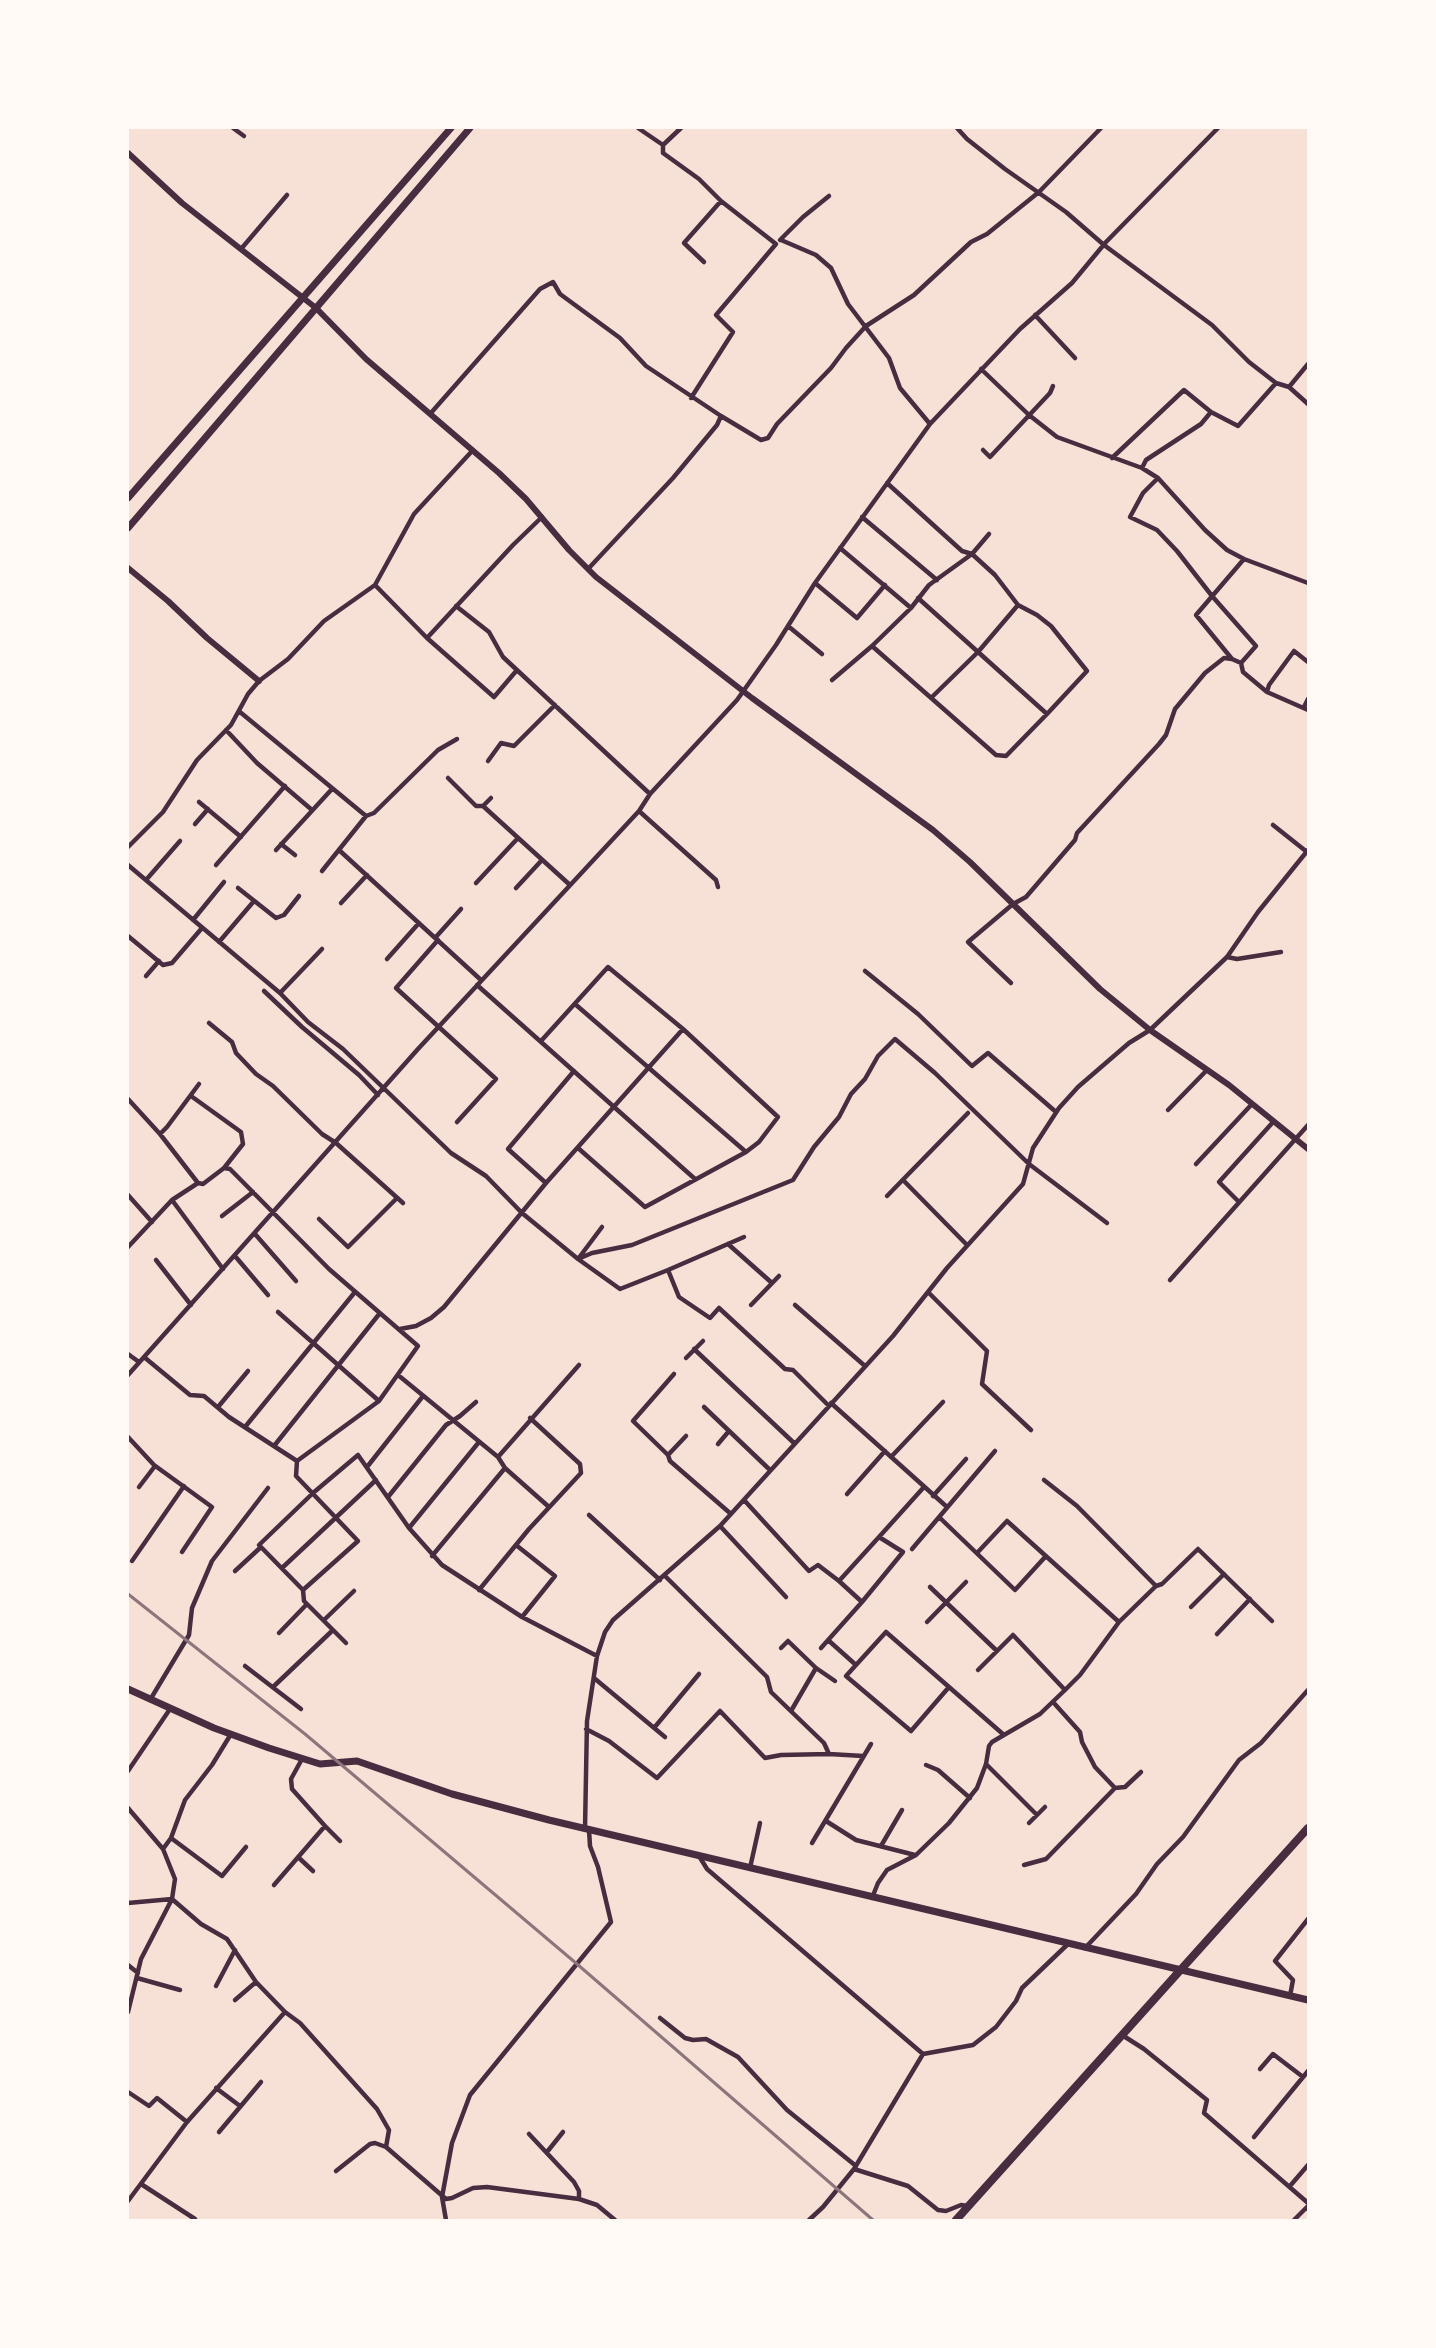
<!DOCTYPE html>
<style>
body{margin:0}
#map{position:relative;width:1436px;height:2348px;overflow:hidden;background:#f7e1d7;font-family:Karla,sans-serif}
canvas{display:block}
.frame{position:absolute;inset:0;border:129px solid #fffaf5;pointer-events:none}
</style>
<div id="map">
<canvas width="1436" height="2348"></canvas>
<div class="frame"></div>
</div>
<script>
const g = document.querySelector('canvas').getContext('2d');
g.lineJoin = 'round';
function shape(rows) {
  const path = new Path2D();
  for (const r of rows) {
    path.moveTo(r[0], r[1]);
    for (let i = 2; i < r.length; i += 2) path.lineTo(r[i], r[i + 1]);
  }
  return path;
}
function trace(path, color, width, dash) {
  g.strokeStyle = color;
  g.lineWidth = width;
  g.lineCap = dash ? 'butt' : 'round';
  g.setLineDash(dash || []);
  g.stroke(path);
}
const minor = shape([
 [233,128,244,136],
 [638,128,663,145,663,153,699,179,721,201,776,244,716,315,733,332,691,398],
 [957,128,967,139,1005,169,1066,212,1104,245,1212,325,1249,362,1276,383,1289,387,1308,404],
 [663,145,681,128],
 [780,240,803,217,829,196],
 [781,240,816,255,831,268,848,304,889,358,900,388,930,424],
 [241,249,287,195],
 [704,262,684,243,721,201],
 [1035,315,1075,358],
 [981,369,1029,415,1057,437,1142,468,1158,478,1205,530,1227,550,1244,559,1308,583],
 [1289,387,1308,364],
 [430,414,540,289,553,282,560,294,620,338,646,366,721,416,717,425,673,478,588,569],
 [721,416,761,440,768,438,777,424,831,368,846,348,866,326,914,295,971,242,987,234,1039,192,1101,128],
 [983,450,990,457,1050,393,1053,386],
 [1112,458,1184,390,1211,412,1238,426,1276,383],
 [1142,468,1146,460,1201,424,1211,412],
 [1158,478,1143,493,1130,517,1157,530,1177,551,1212,596,1256,646,1241,663,1243,672,1267,692,1308,710],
 [887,483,962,551,972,554,995,575,1018,605,1037,615,1051,626,1087,671,1047,714],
 [862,517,937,580],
 [840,548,911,608],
 [815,583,857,618,885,585],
 [375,585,414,514,473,450],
 [456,606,489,632,503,657,650,794],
 [788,626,822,654],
 [427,638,513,545,542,517],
 [872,646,996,755,1006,756,1047,714,918,598],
 [1232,659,1196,615,1244,559],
 [832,680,872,646,911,608,929,585,972,554,989,534],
 [1267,692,1269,685,1294,651,1308,662],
 [932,697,978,652,1018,605],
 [1304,707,1308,699],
 [240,712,366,816,374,813,438,750,457,739],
 [226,730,257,763,312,810],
 [488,761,501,743,514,746,555,705],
 [448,778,476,806,483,806,570,885],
 [199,802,241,837],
 [483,806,491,798],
 [639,811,716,880,718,887],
 [195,824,208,809],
 [1273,825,1307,852],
 [281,844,295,855],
 [128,847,163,812,197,760,231,725,248,694,259,681,288,659,324,621,375,585,427,638,494,697,517,670],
 [276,850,332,789],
 [339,850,481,980],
 [128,865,280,993,308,1022,343,1049,451,1153,486,1176,522,1213,578,1259,620,1289,668,1270,744,1237],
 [216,865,285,786],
 [322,871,366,816],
 [146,880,180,841],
 [476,883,518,838],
 [238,888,276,918,284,915,299,896],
 [516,888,542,860],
 [341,903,367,875],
 [193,920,224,882],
 [128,936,163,965,172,963,202,928],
 [435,938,461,909],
 [438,940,396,988,496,1079,457,1122],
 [219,942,254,901],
 [1227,957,1237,959,1281,952],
 [387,959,419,923],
 [865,971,918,1014,972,1066,988,1053,1056,1112],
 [146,976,159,961],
 [1011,983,968,942,1013,904,1026,897,1075,840,1077,833,1159,744,1166,735,1175,709,1205,673,1224,658,1232,659,1241,663],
 [477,985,695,1179],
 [264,991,302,1027,359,1075,378,1095],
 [280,993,322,949],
 [575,1004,746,1152],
 [209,1023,232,1042,236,1053,256,1074,273,1086,322,1134,336,1143,403,1203],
 [541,1041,608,967,683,1029,778,1117,759,1142,746,1152,645,1207,578,1148],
 [191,1096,241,1132,243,1144,224,1168],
 [128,1099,160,1134,198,1183,203,1184,224,1168,230,1169,329,1269,418,1346,379,1401,297,1461],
 [1168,1110,1207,1070],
 [160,1134,167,1127,199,1084],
 [1196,1164,1252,1104],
 [903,1180,967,1245],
 [546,1183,508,1149,574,1071],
 [128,1195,152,1222],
 [887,1196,968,1113],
 [172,1200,223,1269],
 [1238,1201,1219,1182,1274,1121],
 [222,1216,253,1192],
 [319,1219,348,1247,397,1198],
 [255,1234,296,1281],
 [728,1244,772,1283],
 [128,1247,172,1200,198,1183],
 [235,1256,268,1295],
 [578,1259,592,1253,632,1245,793,1180,814,1147,839,1117,851,1094,865,1079,878,1056,895,1039,935,1073,1029,1164,1107,1223],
 [578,1259,602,1227],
 [156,1260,191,1305],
 [668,1270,679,1297,710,1318,719,1308,785,1369,793,1370,829,1406],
 [1170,1280,1308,1125],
 [928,1292,987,1351,982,1384,1031,1430],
 [751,1305,779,1276],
 [795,1305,865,1366],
 [278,1312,379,1401],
 [400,1329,416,1326,431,1318,444,1307,546,1183,683,1029],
 [694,1349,794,1443],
 [128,1354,139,1362],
 [144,1357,190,1395,204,1396,229,1417,297,1461],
 [686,1358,703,1341],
 [674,1374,633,1421,668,1455,670,1461,731,1514],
 [128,1375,418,1049,639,811,650,794,737,700,776,645,815,583,930,424,1020,329,1072,283,1106,242,1218,128],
 [398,1375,498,1457,505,1468,549,1507],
 [831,1403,947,1507],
 [218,1407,248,1371],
 [704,1407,770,1470],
 [245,1427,355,1292],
 [128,1437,154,1465,212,1507,182,1552],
 [718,1444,729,1431],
 [274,1446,380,1313],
 [668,1455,686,1436],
 [498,1457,579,1365],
 [891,1457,943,1402],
 [297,1461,296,1476,358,1541,303,1590],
 [367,1467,423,1396],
 [139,1487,155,1466],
 [847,1494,885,1451],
 [933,1496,966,1459],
 [388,1497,446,1425,460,1416,476,1402],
 [744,1500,809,1571,818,1565,839,1581],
 [589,1515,660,1580],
 [939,1517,1015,1590,1046,1556],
 [720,1526,786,1597],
 [409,1528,479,1442],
 [879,1537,903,1552,862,1602,839,1581,879,1537,924,1487],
 [516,1545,555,1576,522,1617],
 [912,1549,995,1451],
 [977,1553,1007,1521,1119,1622],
 [432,1556,505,1468],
 [132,1561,184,1486],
 [282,1568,376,1480],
 [235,1571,261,1547],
 [665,1576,767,1677,771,1692,824,1743,829,1754],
 [1156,1586,1162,1584,1198,1549,1272,1621],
 [930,1587,997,1651],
 [479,1590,529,1529,581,1473,580,1464,530,1418],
 [1191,1607,1224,1574],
 [324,1620,354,1591],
 [927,1622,966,1582],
 [279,1633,307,1604],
 [1217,1634,1250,1599],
 [828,1640,856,1665],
 [346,1643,304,1601,303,1590,259,1545,313,1493,358,1455,409,1528,442,1565,522,1617,597,1656],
 [781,1648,788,1641,816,1668,835,1681],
 [821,1648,862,1602],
 [245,1666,301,1709],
 [978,1670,1013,1635,1065,1690],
 [594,1678,665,1737],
 [273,1687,333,1630],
 [949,1687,911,1731,846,1676,886,1632,1004,1735],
 [150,1700,189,1635,192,1608,212,1561,268,1488],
 [1053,1702,1080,1732,1082,1742,1095,1767,1115,1788],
 [791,1711,816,1668],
 [654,1728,699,1674],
 [586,1729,609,1741,657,1778,720,1711,765,1758,781,1755,829,1754,863,1756],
 [986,1764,1037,1815],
 [926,1765,938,1770,970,1798],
 [128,1771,170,1709],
 [128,1808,163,1849,175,1879,172,1899,141,1959,128,2012],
 [826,1821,856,1840,915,1855],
 [1029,1823,1045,1807],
 [325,1826,340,1841],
 [585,1829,587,1721,597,1656,605,1632,613,1620,720,1526,893,1336,947,1268,1023,1184,1033,1148,1059,1108,1078,1087,1129,1043,1150,1030,1227,957,1258,912,1308,850],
 [171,1838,222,1876,246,1847],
 [812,1843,871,1744],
 [881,1846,902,1810],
 [163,1849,171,1838,185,1800,212,1765,231,1734],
 [699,1856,707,1869,923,2054],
 [298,1857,313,1871],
 [1024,1865,1046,1859,1115,1788,1125,1787,1141,1772],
 [750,1868,760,1823],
 [274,1885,325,1826,292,1789,291,1779,302,1759],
 [872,1898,878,1883,887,1870,916,1855,949,1823,977,1788,986,1764,989,1746,992,1742,1040,1714,1065,1690,1080,1675,1119,1622,1156,1586,1077,1506,1044,1480],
 [128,1903,172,1899,201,1924,227,1939,256,1982,285,2012,300,2023,377,2109,389,2130,386,2147],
 [1085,1948,1136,1894,1157,1864,1183,1837,1239,1760,1261,1743,1308,1690],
 [128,1965,138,1973],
 [137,1978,180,1990],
 [216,1986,235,1950],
 [1290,1996,1293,1980,1275,1961,1308,1919],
 [235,2000,256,1982],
 [660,2018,685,2038,693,2040,706,2039,738,2057,787,2110,856,2166],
 [1122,2035,1144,2049,1207,2100,1204,2113,1308,2203],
 [1260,2069,1273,2054,1303,2077],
 [216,2088,240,2106],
 [128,2092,149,2106,157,2098,187,2122],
 [219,2132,261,2082],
 [529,2134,574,2182,579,2191,579,2199],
 [1254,2137,1308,2071],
 [547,2152,563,2132],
 [854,2169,908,2186,938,2210,946,2211,961,2205,968,2206],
 [336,2171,370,2144,375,2143,386,2147,446,2199,452,2198,473,2188,487,2187,579,2199,597,2205,615,2220],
 [141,2184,195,2219],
 [1290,2186,1308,2165],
 [128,2201,187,2122,285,2012],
 [446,2220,442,2197,452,2143,470,2095,611,1922,598,1867,590,1846,589,1830],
 [809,2220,823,2207,854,2169,923,2054,973,2045,996,2027,1016,2001,1022,1988,1068,1944],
 [1294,2220,1307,2207,1308,2209]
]);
const tertiary = shape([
 [128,153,182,203,316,308,366,359,499,473,526,499,569,550,596,577,752,698,933,830,970,862,1100,989,1150,1030,1229,1085,1308,1149],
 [128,568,168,601,207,638,259,681]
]);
const secondary = shape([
 [128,498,451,128],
 [128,528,470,128],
 [128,1689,214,1728,269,1748,320,1764,357,1761,452,1794,549,1820,1308,2000]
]);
const primary = shape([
 [956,2220,1308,1828]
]);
const rail = shape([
 [128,1594,305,1734,577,1964,873,2220]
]);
trace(minor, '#4a2c40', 4.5);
trace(tertiary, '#4a2c40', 6);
trace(secondary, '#4a2c40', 7);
trace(primary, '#4a2c40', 8);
trace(rail, '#8f747c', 3);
</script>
